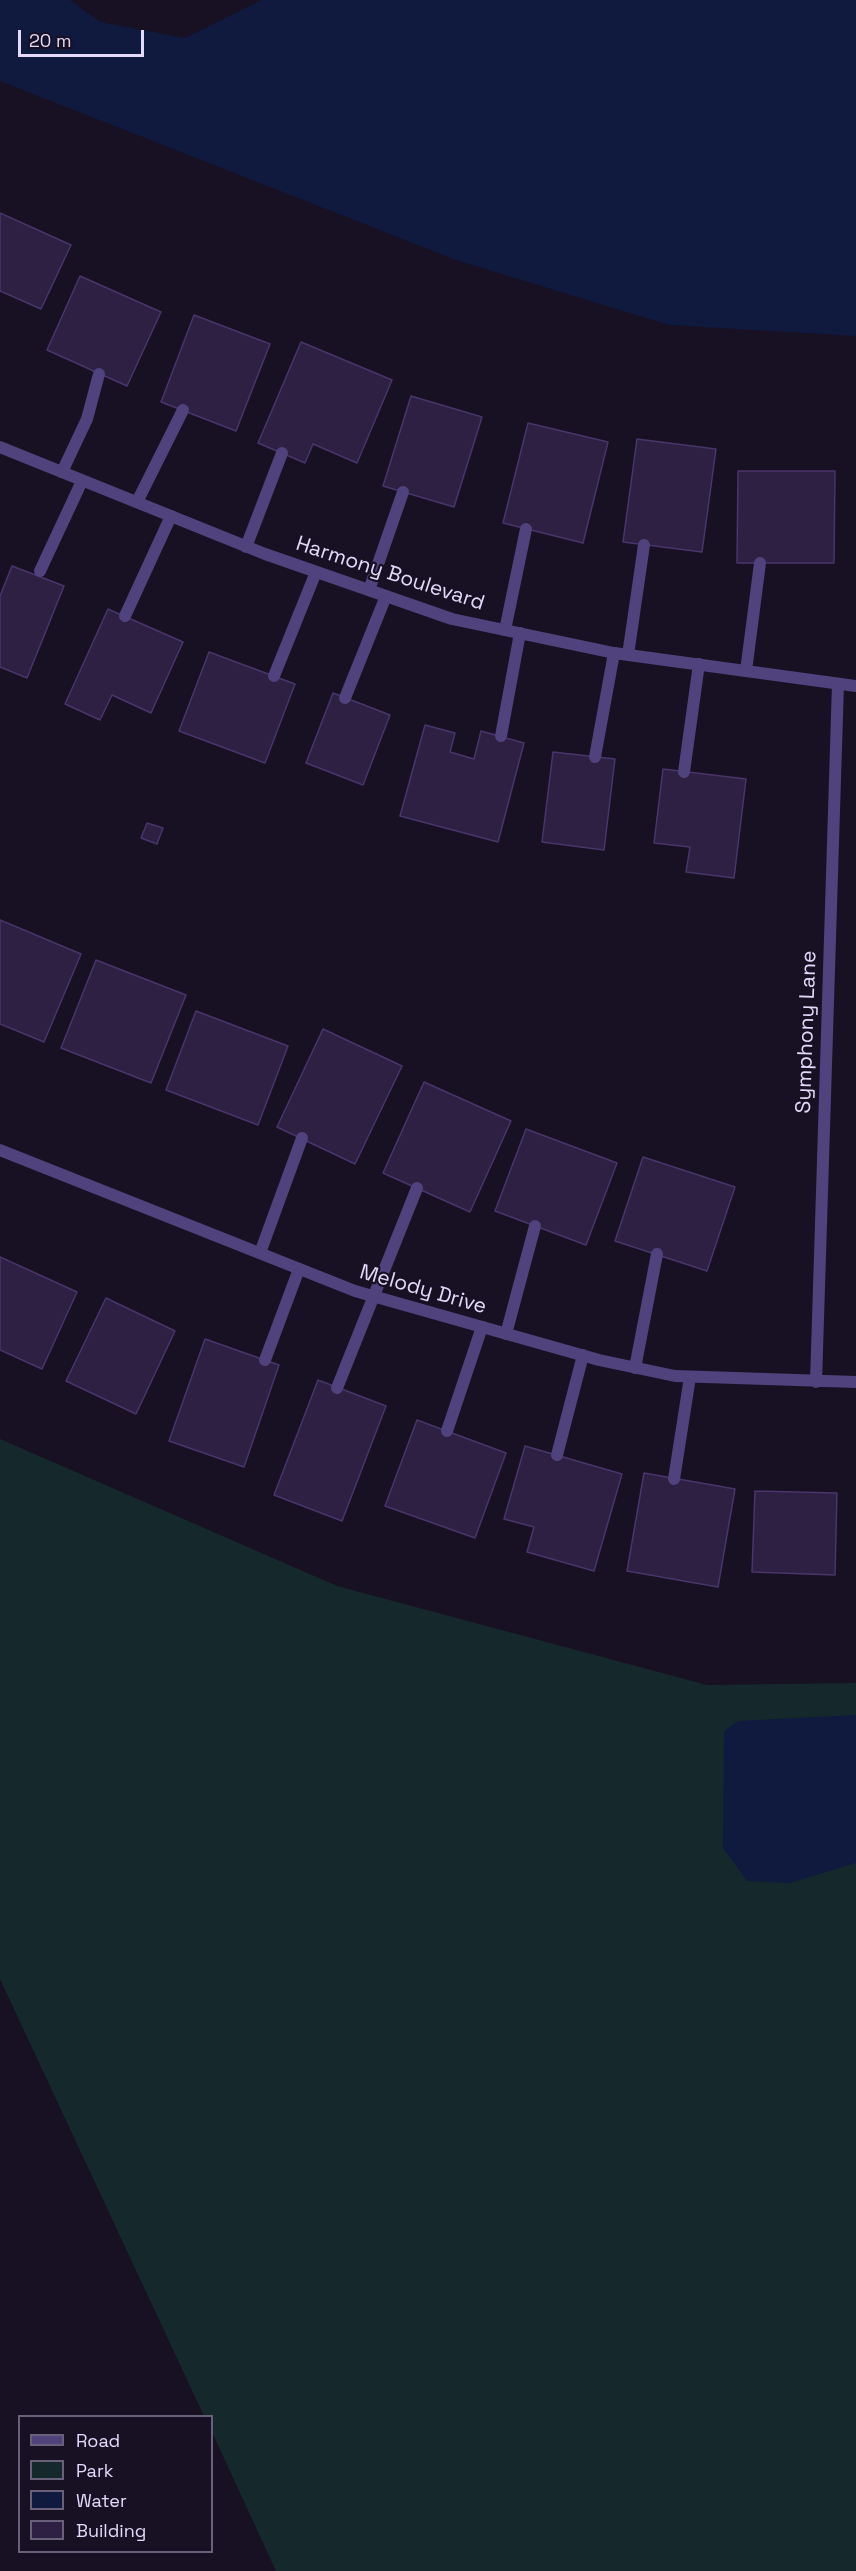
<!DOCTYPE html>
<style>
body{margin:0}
#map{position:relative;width:856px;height:2571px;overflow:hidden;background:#181123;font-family:"Space Grotesk",sans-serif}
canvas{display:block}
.legend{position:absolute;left:18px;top:2415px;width:195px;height:138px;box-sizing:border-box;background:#181123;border:2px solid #696179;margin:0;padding:8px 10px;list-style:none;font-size:18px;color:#e3d9fa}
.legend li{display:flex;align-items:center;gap:12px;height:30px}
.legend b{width:30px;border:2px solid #696179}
.scale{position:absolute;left:18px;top:30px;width:126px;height:27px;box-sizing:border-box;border:3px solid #e3d9fa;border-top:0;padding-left:8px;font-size:18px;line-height:21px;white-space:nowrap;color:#e3d9fa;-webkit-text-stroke:4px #181123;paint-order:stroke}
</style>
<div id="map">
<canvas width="856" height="2571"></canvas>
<ul class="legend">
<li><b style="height:8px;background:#4f427d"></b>Road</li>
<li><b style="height:16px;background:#15292d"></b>Park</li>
<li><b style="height:16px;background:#10193e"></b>Water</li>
<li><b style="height:16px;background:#2d2042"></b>Building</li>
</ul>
<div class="scale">20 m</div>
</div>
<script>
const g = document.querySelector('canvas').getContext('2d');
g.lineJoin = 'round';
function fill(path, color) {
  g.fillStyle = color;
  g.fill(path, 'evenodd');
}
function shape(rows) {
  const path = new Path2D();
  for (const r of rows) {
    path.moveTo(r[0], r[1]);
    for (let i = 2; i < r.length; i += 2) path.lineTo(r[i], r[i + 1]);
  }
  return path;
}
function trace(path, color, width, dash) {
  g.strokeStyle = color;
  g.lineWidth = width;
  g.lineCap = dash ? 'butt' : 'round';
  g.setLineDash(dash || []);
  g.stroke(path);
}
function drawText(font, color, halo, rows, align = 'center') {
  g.font = font + ' "Space Grotesk",sans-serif';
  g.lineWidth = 4.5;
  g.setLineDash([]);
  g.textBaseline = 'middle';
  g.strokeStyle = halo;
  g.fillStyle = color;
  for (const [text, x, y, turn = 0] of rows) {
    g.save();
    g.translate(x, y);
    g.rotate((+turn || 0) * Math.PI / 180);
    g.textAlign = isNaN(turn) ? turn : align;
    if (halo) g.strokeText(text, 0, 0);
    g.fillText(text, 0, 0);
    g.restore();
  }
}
const green = shape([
 [0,1439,337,1586,707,1685,856,1683,856,2571,276,2571,212,2432,212,2416,204,2416,0,1979]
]);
const water = shape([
 [0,0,70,0,100,22,185,38,262,0,856,0,856,336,669,325,456,260,0,81],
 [856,1715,856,1863,790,1883,747,1881,723,1848,724,1731,738,1721]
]);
const building = shape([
 [0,213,71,245,41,309,0,291,0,213],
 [80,276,161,312,127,386,47,350,80,276],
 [194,315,270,344,236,431,161,402,194,315],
 [301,342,392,380,357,463,313,444,305,463,258,443,301,342],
 [411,396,482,417,454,507,383,486,411,396],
 [528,423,608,442,583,543,503,523,528,423],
 [637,439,716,449,702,552,623,542,637,439],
 [738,471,835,471,834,563,737,563,738,471],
 [12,566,64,586,27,678,0,667,0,596,12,566],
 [108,609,183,642,151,713,112,695,100,720,65,704,108,609],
 [209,652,295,684,265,763,179,731,209,652],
 [333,693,390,715,363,785,306,763,333,693],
 [425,725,455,733,450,752,474,759,481,731,524,743,498,842,400,816,425,725],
 [553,752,615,759,604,850,542,842,553,752],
 [663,769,746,779,734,878,686,872,690,847,654,843,663,769],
 [147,823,163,828,157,844,141,838,147,823],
 [0,920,81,954,44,1042,0,1024,0,920],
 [96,960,186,995,151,1083,61,1048,96,960],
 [196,1011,288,1046,258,1125,166,1090,196,1011],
 [323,1029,402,1066,355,1164,277,1127,323,1029],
 [424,1082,511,1121,470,1212,383,1173,424,1082],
 [526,1129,617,1163,586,1245,495,1211,526,1129],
 [643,1157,735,1187,707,1271,615,1241,643,1157],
 [0,1257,77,1292,42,1369,0,1350,0,1257],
 [106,1298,175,1331,136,1414,66,1381,106,1298],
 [205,1339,279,1365,244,1467,169,1441,205,1339],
 [318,1380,386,1406,342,1521,274,1495,318,1380],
 [417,1420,506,1453,475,1538,385,1506,417,1420],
 [525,1446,622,1474,594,1571,527,1552,534,1527,504,1519,525,1446],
 [644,1473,735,1489,718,1587,627,1571,644,1473],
 [755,1491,837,1493,835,1575,752,1572,755,1491]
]);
const service = shape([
 [62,472,87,419,99,374],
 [137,502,183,410],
 [246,547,282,453],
 [40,571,82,481],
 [369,590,403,492],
 [125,616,171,516],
 [505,630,526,529],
 [628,655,644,545],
 [746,671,760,563],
 [274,676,316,572],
 [345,698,386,596],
 [501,736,520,633],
 [595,757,614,653],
 [684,772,699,664],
 [260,1253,302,1138],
 [506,1334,535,1226],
 [265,1360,299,1269],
 [635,1368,657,1254],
 [337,1388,417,1188],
 [447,1431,482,1327],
 [557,1455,583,1355],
 [674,1479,690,1377]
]);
const minor = shape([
 [0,447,265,554,452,619,614,653,856,686],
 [0,1150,355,1291,599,1360,675,1376,856,1382],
 [816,1382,838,684]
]);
const streetNames = [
 ["Harmony Boulevard",390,574,18],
 ["Symphony Lane",807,1032,-88],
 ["Melody Drive",423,1290,16]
];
fill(green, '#15292d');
fill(water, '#10193e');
fill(building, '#2d2042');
trace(building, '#49356b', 1.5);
trace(service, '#4f427d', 12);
trace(minor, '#4f427d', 12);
drawText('21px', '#e3d9fa', '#181123', streetNames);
</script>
